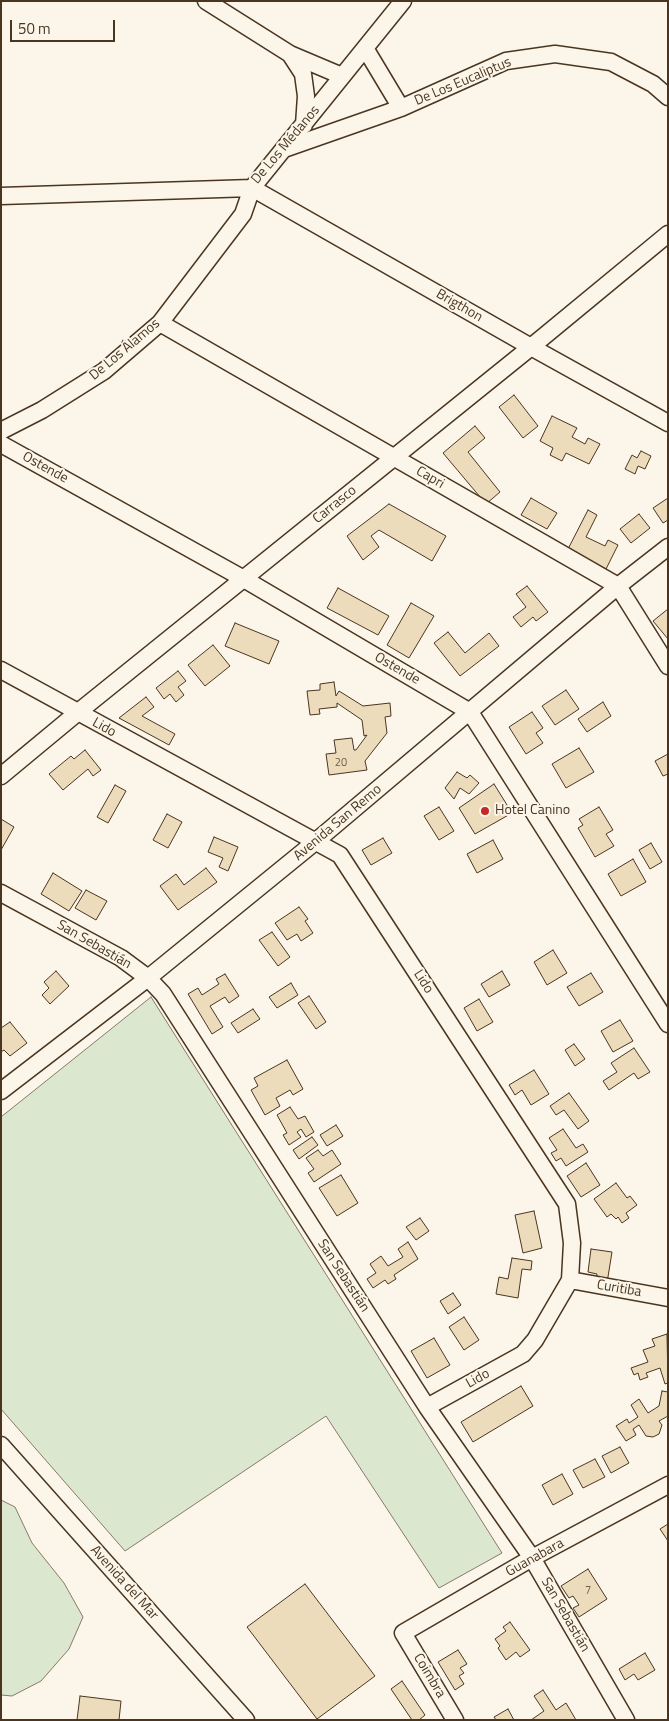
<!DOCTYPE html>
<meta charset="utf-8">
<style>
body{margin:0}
#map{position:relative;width:669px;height:1721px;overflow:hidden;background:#fbf6e9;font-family:"Titillium Web",sans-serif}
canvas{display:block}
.frame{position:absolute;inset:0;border:2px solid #4a3520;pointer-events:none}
.scale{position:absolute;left:10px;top:20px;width:105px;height:22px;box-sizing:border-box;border:2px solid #4a3520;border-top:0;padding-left:6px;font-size:15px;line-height:18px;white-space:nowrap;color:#4a3520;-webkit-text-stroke:4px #fbf6e9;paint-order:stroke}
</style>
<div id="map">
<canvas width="669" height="1721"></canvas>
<div class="frame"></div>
<div class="scale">50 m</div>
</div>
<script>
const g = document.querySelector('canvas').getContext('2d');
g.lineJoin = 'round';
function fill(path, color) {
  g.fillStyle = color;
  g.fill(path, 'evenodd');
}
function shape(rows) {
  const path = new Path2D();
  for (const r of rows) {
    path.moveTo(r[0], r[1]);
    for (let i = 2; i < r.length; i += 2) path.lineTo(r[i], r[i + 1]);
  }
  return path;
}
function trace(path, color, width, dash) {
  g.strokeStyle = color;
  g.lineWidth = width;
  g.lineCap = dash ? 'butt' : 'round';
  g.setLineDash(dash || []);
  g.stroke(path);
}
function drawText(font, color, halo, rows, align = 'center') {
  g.font = font + ' "Titillium Web",sans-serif';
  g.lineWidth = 4;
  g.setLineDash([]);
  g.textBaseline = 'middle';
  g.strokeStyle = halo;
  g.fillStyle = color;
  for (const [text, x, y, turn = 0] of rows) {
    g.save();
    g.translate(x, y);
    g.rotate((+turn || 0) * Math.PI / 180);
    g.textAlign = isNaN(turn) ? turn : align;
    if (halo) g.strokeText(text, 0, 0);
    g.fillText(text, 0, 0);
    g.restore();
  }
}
const green = shape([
 [151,997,502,1553,439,1588,326,1416,125,1551,1,1409,1,1117,151,997],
 [1,1500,15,1507,32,1543,64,1583,83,1617,69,1649,41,1681,12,1696,1,1695,1,1500]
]);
const building = shape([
 [514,395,538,426,523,438,499,407,514,395],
 [552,416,577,428,572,437,585,444,588,438,600,444,589,464,566,453,562,461,550,455,553,448,540,441,552,416],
 [475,426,485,438,468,452,500,492,486,504,443,453,475,426],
 [641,451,651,456,645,469,638,466,635,474,625,469,632,455,637,458,641,451],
 [531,498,557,513,547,529,521,515,531,498],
 [668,498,668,520,663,523,653,508,668,498],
 [389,504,446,536,432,561,379,530,371,536,379,547,363,560,347,536,389,504],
 [588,510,597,515,586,537,605,546,608,540,618,545,606,569,568,549,588,510],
 [639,514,650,528,631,543,620,529,639,514],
 [527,586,548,612,536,621,533,617,521,627,513,617,526,607,516,594,527,586],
 [338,588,389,616,378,635,327,608,338,588],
 [411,603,434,616,409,658,387,645,411,603],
 [668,609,668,639,653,621,668,609],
 [235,623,279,641,269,664,225,646,235,623],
 [448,632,465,653,489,633,499,646,460,676,434,643,448,632],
 [213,645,230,666,205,686,188,665,213,645],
 [178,671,186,681,178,687,184,695,176,702,170,694,164,699,156,688,178,671],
 [334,682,336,696,339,691,363,706,390,703,391,716,385,717,387,733,365,761,367,770,329,775,326,754,336,753,334,740,352,738,354,750,356,750,367,735,364,736,362,720,337,703,337,707,319,709,320,714,310,715,307,691,320,690,320,684,334,682],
 [566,690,579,709,555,725,542,706,566,690],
 [146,697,154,707,142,716,175,734,169,745,119,718,146,697],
 [603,702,611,716,587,732,578,719,603,702],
 [532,712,543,728,536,733,543,743,526,754,509,727,532,712],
 [579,748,594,772,566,788,552,764,579,748],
 [85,750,101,770,93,776,88,769,63,790,49,774,71,756,74,759,85,750],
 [668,754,668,774,663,776,655,761,668,754],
 [457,772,467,778,470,775,479,783,469,794,460,788,454,799,445,788,457,772],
 [494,784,512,813,475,834,459,808,494,784],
 [115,785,126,791,108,823,97,817,115,785],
 [439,807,454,831,439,840,424,816,439,807],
 [599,807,613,830,606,834,614,846,595,857,578,828,583,825,579,819,599,807],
 [167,814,182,822,168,848,153,840,167,814],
 [1,819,14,827,1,850,1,819],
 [214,837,238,847,228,871,219,867,223,858,208,852,214,837],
 [383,838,392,853,371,865,362,850,383,838],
 [493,840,503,859,477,873,467,854,493,840],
 [651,843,662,862,650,869,639,850,651,843],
 [633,859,646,882,621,896,608,874,633,859],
 [206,868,217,882,178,910,160,886,176,874,184,885,206,868],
 [53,873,82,891,69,911,41,894,53,873],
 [86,890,107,901,96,920,75,908,86,890],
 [299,907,308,919,305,921,313,933,301,941,297,934,287,940,275,923,299,907],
 [272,932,290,957,278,966,259,940,272,932],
 [553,950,567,973,547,985,534,962,553,950],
 [56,971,69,986,50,1004,42,995,49,988,44,982,56,971],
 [502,971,510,985,489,997,481,984,502,971],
 [591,973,603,992,579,1006,567,987,591,973],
 [225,974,239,996,229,1003,225,997,210,1006,223,1027,212,1034,188,994,198,988,202,995,219,984,216,979,225,974],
 [291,983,298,995,277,1008,269,997,291,983],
 [309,996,326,1022,316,1029,298,1003,309,996],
 [479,999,493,1022,477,1031,464,1008,479,999],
 [253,1009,260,1019,238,1033,231,1023,253,1009],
 [620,1020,633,1041,613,1052,601,1031,620,1020],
 [10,1022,27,1043,10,1056,4,1050,1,1052,1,1028,10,1022],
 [574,1044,585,1059,575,1066,565,1050,574,1044],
 [634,1048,650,1072,638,1079,634,1073,609,1090,603,1081,617,1072,611,1063,634,1048],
 [287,1060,303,1089,293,1095,290,1090,276,1098,280,1106,265,1115,251,1090,258,1086,254,1078,287,1060],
 [534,1070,549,1094,531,1105,522,1090,515,1095,509,1085,534,1070],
 [569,1093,589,1121,578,1129,564,1110,556,1115,550,1106,569,1093],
 [290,1107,298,1119,305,1116,314,1132,306,1137,301,1129,297,1132,301,1137,289,1145,283,1135,287,1133,277,1115,290,1107],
 [336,1125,343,1136,327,1146,320,1135,336,1125],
 [563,1129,576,1148,583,1144,588,1152,566,1166,561,1158,556,1161,551,1153,557,1150,549,1138,563,1129],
 [312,1137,318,1145,299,1159,293,1150,312,1137],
 [318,1150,323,1156,332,1150,341,1164,314,1182,308,1173,314,1169,306,1158,318,1150],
 [586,1163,600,1185,581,1197,567,1176,586,1163],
 [341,1175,358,1203,337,1216,319,1188,341,1175],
 [616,1183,627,1198,630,1196,637,1205,626,1213,629,1218,622,1223,618,1217,616,1219,611,1214,607,1217,594,1199,616,1183],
 [534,1211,542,1248,523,1253,515,1215,534,1211],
 [420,1218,429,1231,416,1240,406,1227,420,1218],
 [408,1242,418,1259,394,1275,396,1279,388,1284,385,1280,373,1288,367,1279,376,1273,370,1264,381,1256,388,1266,403,1257,398,1249,408,1242],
 [591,1249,612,1252,607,1283,596,1281,597,1274,588,1272,591,1249],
 [512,1258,532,1261,531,1270,522,1269,518,1298,496,1294,499,1277,508,1279,512,1258],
 [453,1293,461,1305,448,1314,440,1301,453,1293],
 [464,1317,479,1340,464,1350,449,1327,464,1317],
 [667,1334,668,1383,665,1384,660,1368,646,1373,648,1377,640,1380,638,1373,634,1375,631,1368,648,1362,643,1350,655,1346,652,1339,667,1334],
 [434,1338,450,1365,427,1378,411,1351,434,1338],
 [521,1386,533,1406,473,1442,461,1422,521,1386],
 [662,1391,668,1392,668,1416,659,1421,662,1425,659,1434,653,1437,646,1436,639,1425,633,1429,636,1435,626,1441,616,1426,627,1419,629,1423,638,1417,631,1405,639,1399,648,1413,659,1406,662,1391],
 [620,1447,629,1463,611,1473,602,1456,620,1447],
 [595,1459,605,1477,583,1488,573,1470,595,1459],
 [562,1474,573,1494,553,1505,542,1485,562,1474],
 [668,1524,668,1541,660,1529,668,1524],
 [588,1569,607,1599,579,1617,573,1608,579,1605,573,1596,569,1598,561,1586,588,1569],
 [305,1584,375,1676,317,1719,247,1627,305,1584],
 [510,1622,530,1650,520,1657,516,1652,506,1660,498,1648,500,1646,495,1639,506,1631,503,1627,510,1622],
 [458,1650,467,1664,460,1668,464,1673,459,1676,464,1684,455,1690,438,1662,458,1650],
 [645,1653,655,1670,638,1680,634,1674,625,1680,619,1669,645,1653],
 [402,1681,425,1715,419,1720,412,1720,391,1689,402,1681],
 [543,1690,556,1710,566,1703,576,1720,531,1720,544,1711,534,1696,543,1690],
 [80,1696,121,1701,119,1720,77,1720,80,1696],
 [508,1709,514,1720,496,1720,494,1717,508,1709]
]);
const minor = shape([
 [206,1,290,54,342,76],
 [365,48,401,108],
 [290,54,303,74,306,96,304,125],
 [284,149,401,108,506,61,555,54,611,62,653,84,668,97],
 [1,196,252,188,403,1],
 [160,323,618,586,668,666],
 [1,431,42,410,104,371,160,323,243,214,252,188,531,347,668,423],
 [1,444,244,579,470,712,668,1024],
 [1,670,340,855,567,1204,572,1243,570,1280,535,1340,523,1354,427,1407],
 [1,776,77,713,531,347,668,234],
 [1,893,121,958,148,978,163,994,427,1407,532,1558,626,1720],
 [1,1091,148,978,315,842,618,586,668,547],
 [570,1280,668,1298],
 [1,1445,246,1720],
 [455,1720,403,1633,532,1558,668,1485]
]);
const markers = [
 [485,811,5,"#c62828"]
];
const numberNames = [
 ["20",341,763],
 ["7",588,1591]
];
const streetNames = [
 ["De Los Eucaliptus",463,82,-23],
 ["De Los Médanos",286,145,-50],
 ["Brigthon",459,306,30],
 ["De Los Álamos",125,350,-40],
 ["Ostende",45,468,29],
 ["Capri",430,478,30],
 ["Carrasco",335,505,-39],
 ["Ostende",397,669,30],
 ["Lido",104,728,29],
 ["Avenida San Remo",338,823,-40],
 ["San Sebastián",94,945,30],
 ["Lido",423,982,57],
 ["San Sebastián",343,1276,57],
 ["Curitiba",619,1289,10],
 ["Lido",478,1379,-29],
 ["Guanabara",535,1558,-29],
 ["Avenida del Mar",124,1583,48],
 ["San Sebastián",565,1615,60],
 ["Coimbra",429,1676,59]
];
const poiNames = [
 ["Hotel Canino",495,811]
];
fill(green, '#dce7d0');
trace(green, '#887966', 1);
fill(building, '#ecdcbc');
trace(building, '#4a3520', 1);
trace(minor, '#4a3520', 19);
trace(minor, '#fbf6e9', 16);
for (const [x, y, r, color] of markers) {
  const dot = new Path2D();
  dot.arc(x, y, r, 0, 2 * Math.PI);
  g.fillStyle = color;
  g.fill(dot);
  trace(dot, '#fbf6e9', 2);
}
drawText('11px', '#725f47', null, numberNames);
drawText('14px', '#4a3520', '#fbf6e9', streetNames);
drawText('14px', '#4a3520', '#fbf6e9', poiNames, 'left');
</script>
